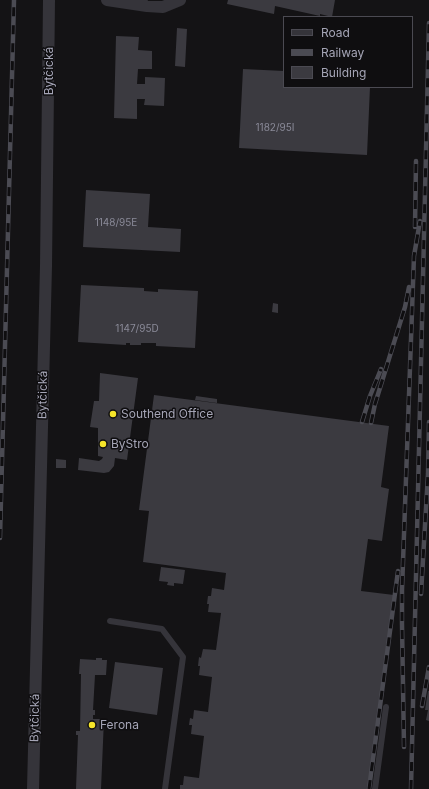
<!DOCTYPE html>
<meta charset="utf-8">
<style>
body{margin:0}
#map{position:relative;width:429px;height:789px;overflow:hidden;background:#141315;font-family:Inter,sans-serif}
canvas{display:block}
.legend{position:absolute;left:283px;top:16px;width:130px;height:72px;box-sizing:border-box;background:#0f0e10;border:1px solid #4b4a52;margin:0;padding:5px 7px;list-style:none;font-size:12px;color:#a5a5b6}
.legend li{display:flex;align-items:center;gap:8px;height:20px}
.legend b{width:20px;border:1px solid #4b4a52}
</style>
<div id="map">
<canvas width="429" height="789"></canvas>
<ul class="legend">
<li><b style="height:5px;background:#35343a"></b>Road</li>
<li><b style="height:5px;background:#4b4b53"></b>Railway</li>
<li><b style="height:11px;background:#3b3a40"></b>Building</li>
</ul>
</div>
<script>
const g = document.querySelector('canvas').getContext('2d');
g.lineJoin = 'round';
function fill(path, color) {
  g.fillStyle = color;
  g.fill(path, 'evenodd');
}
function shape(rows) {
  const path = new Path2D();
  for (const r of rows) {
    path.moveTo(r[0], r[1]);
    for (let i = 2; i < r.length; i += 2) path.lineTo(r[i], r[i + 1]);
  }
  return path;
}
function trace(path, color, width, dash) {
  g.strokeStyle = color;
  g.lineWidth = width;
  g.lineCap = dash ? 'butt' : 'round';
  g.setLineDash(dash || []);
  g.stroke(path);
}
function drawText(font, color, halo, rows, align = 'center') {
  g.font = font + ' Inter,sans-serif';
  g.lineWidth = 3;
  g.setLineDash([]);
  g.textBaseline = 'middle';
  g.strokeStyle = halo;
  g.fillStyle = color;
  for (const [text, x, y, turn = 0] of rows) {
    g.save();
    g.translate(x, y);
    g.rotate((+turn || 0) * Math.PI / 180);
    g.textAlign = isNaN(turn) ? turn : align;
    if (halo) g.strokeText(text, 0, 0);
    g.fillText(text, 0, 0);
    g.restore();
  }
}
const building = shape([
 [228,0,335,0,332,17,320,14,320,16,275,6,274,14,227,4],
 [177,28,187,29,185,67,175,66],
 [116,36,139,37,138,50,152,51,152,69,138,69,137,84,145,84,145,77,165,78,164,106,144,105,145,99,137,99,137,119,114,118],
 [243,69,284,71,284,87,370,87,367,155,239,148],
 [86,190,150,194,148,227,181,229,180,252,83,247],
 [81,285,144,288,144,291,158,292,158,289,198,291,195,348,156,346,156,343,141,343,141,345,130,345,130,343,126,343,126,345,78,342],
 [273,303,278,304,278,313,272,312],
 [100,373,138,378,127,460,115,458,114,466,109,472,104,473,78,470,79,458,99,461,102,459,103,457,98,456,98,428,90,427,94,401,99,401],
 [154,395,389,426,381,487,389,489,382,541,368,539,361,591,394,595,368,789,180,789,180,785,183,785,184,776,199,778,204,736,191,734,192,725,189,725,190,718,193,719,194,710,208,712,212,677,199,675,200,666,198,666,199,657,201,658,203,649,216,650,221,613,208,612,209,604,207,604,208,596,211,596,212,588,224,590,226,573,143,562,149,511,139,510],
 [196,396,217,399,217,403,195,400],
 [56,459,66,460,66,468,56,468],
 [161,567,185,570,183,584,174,583,174,586,167,585,168,582,159,581],
 [96,658,102,658,102,660,107,660,106,675,95,675,93,710,95,710,95,715,93,715,93,719,104,719,101,789,76,789,78,735,76,735,76,731,80,731,81,674,79,674,80,659,96,660],
 [115,662,163,668,157,715,109,708],
 [428,691,429,691,429,721,426,720,428,710,425,710]
]);
const lane = shape([
 [110,621,162,629,183,657,165,789],
 [375,789,386,707]
]);
const street = shape([
 [107,0,147,6,163,7,180,0],
 [33,789,46,266,49,0]
]);
const rail = shape([
 [415,227,416,161],
 [362,422,370,396,381,369],
 [371,423,375,404,405,307,409,287],
 [0,538,14,0],
 [421,594,428,474,429,422],
 [422,706,429,667],
 [404,747,402,624,402,590,414,256,420,221],
 [369,789,398,571],
 [411,789,429,23]
]);
const markers = [
 [113,414,4,"#f6e52a"],
 [103,444,4,"#f6e52a"],
 [92,725,4,"#f6e52a"]
];
const numberNames = [
 ["1182/95I",275,128],
 ["1148/95E",116,223],
 ["1147/95D",137,329]
];
const streetNames = [
 ["Bytčická",49,71,-90],
 ["Bytčická",43,395,-89],
 ["Bytčická",35,718,-89]
];
const poiNames = [
 ["Southend Office",121,414],
 ["ByStro",111,444],
 ["Ferona",100,725]
];
fill(building, '#3b3a40');
trace(lane, '#35343a', 6);
trace(street, '#35343a', 12);
trace(rail, '#4b4b53', 4.5);
trace(rail, '#0f0e10', 3, [9]);
for (const [x, y, r, color] of markers) {
  const dot = new Path2D();
  dot.arc(x, y, r, 0, 2 * Math.PI);
  g.fillStyle = color;
  g.fill(dot);
  trace(dot, '#0f0e10', 1.5);
}
drawText('10px', '#8a8a98', null, numberNames);
drawText('12px', '#a5a5b6', '#0f0e10', streetNames);
drawText('12px', '#a5a5b6', '#0f0e10', poiNames, 'left');
</script>
